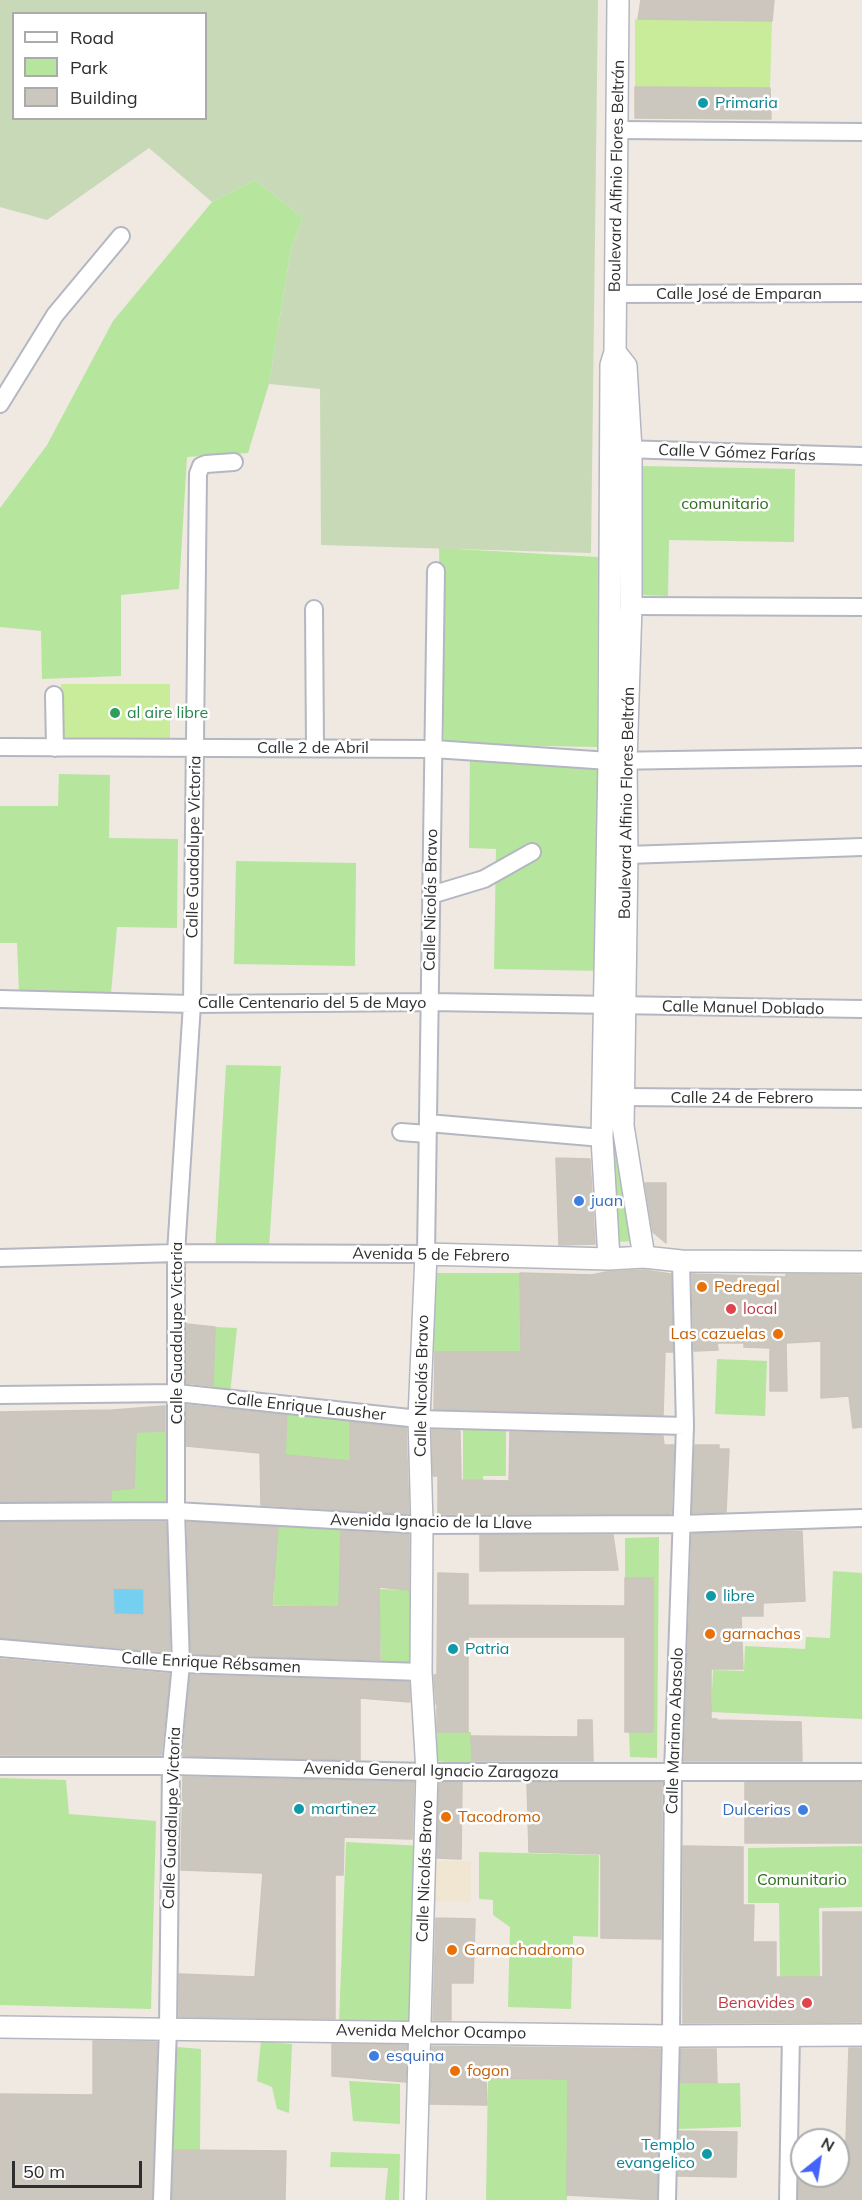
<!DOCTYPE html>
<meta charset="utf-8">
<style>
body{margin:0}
#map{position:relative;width:862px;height:2200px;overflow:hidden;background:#efe9e1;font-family:Mulish,sans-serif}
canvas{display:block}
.legend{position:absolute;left:12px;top:12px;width:195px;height:108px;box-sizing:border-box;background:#fff;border:2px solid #ababab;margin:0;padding:8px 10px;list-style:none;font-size:18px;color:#2e2e2e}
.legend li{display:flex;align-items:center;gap:12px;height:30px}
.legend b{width:30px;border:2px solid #ababab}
.north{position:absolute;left:790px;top:2128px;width:60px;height:60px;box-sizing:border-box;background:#fff;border:2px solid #ababab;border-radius:50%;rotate:30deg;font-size:16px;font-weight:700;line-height:24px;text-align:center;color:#2e2e2e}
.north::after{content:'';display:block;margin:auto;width:21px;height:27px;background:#4264fb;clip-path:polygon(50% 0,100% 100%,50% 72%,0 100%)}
.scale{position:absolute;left:12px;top:2161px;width:130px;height:27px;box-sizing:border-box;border:3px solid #2e2e2e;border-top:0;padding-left:8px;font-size:18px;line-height:21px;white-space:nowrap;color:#2e2e2e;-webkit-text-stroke:4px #fff;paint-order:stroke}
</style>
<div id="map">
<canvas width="862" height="2200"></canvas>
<ul class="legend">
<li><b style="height:8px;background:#fff"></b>Road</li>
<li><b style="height:16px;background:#b6e59e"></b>Park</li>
<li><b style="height:16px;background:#cbc7bf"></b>Building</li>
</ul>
<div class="north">N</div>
<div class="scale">50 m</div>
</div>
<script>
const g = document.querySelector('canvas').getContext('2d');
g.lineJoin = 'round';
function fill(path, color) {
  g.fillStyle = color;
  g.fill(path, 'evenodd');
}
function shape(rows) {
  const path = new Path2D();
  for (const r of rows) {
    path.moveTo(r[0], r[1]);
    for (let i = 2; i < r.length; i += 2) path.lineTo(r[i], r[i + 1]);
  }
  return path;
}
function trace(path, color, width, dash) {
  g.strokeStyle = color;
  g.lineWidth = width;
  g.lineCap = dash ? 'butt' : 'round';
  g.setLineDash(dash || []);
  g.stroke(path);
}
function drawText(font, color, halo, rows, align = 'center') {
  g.font = font + ' Mulish,sans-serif';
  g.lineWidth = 5;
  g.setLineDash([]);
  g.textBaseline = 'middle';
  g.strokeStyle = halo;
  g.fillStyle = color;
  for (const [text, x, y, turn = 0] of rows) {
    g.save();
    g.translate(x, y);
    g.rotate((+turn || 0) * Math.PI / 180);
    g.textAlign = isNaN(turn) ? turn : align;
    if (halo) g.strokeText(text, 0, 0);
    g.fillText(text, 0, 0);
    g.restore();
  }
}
const education = shape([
 [430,1861,471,1861,471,1902,431,1902]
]);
const green = shape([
 [255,180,303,218,291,249,269,384,248,453,187,457,179,589,121,595,121,676,42,679,41,631,0,627,0,508,47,445,113,321,212,202],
 [642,466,795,469,794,542,669,540,668,596,640,595],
 [439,548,598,557,597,747,444,744],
 [470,753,607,756,603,971,494,969,496,849,469,848],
 [59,774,110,775,109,838,178,839,177,928,117,927,111,993,19,992,17,943,0,943,0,806,58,806],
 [236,861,356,863,355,966,234,964],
 [617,894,639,1241,613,1242,607,1147],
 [226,1065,281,1066,269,1248,215,1253],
 [433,1273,520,1273,521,1352,433,1352],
 [215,1327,237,1328,230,1394,213,1393],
 [717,1359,767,1361,765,1416,715,1414],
 [288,1408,350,1416,350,1461,285,1455],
 [463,1428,506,1428,506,1476,483,1476,483,1483,463,1483],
 [171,1431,167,1504,111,1508,111,1490,133,1488,136,1432],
 [278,1521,341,1526,339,1607,273,1605],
 [659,1537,657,1758,630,1757,629,1732,653,1732,653,1578,625,1578,625,1538],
 [833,1571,862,1573,862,1719,711,1712,713,1670,744,1671,745,1646,805,1649,806,1637,830,1638],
 [379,1589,410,1590,412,1669,381,1668],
 [437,1732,471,1732,472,1765,437,1761],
 [0,1778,66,1780,69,1814,156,1821,151,2009,0,2005],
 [346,1842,423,1846,415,2027,339,2023],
 [862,1846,862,1907,819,1908,820,1977,780,1977,779,1903,748,1903,748,1848],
 [479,1852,599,1855,598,1937,573,1936,571,2009,508,2007,510,1927,493,1915,493,1900,479,1899],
 [261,2041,292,2044,289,2113,277,2109,272,2087,257,2081],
 [176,2047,201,2049,200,2150,169,2150],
 [488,2078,568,2079,567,2200,486,2200],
 [349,2081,400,2084,400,2124,353,2121],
 [740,2083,741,2127,678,2129,677,2084],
 [331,2152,400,2154,399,2200,385,2200,388,2168,330,2167]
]);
const cemetery = shape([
 [0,0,598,0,591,553,321,545,320,389,269,384,291,249,303,218,255,180,212,202,149,148,47,220,0,207],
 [14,14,206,14,206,118,14,118]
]);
const pitch = shape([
 [635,19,772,21,770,88,635,87],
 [61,684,170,684,170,743,61,743]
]);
const water = shape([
 [113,1588,144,1589,144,1615,114,1614]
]);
const building = shape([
 [641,0,774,0,772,21,638,19,641,0],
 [635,87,770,88,771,119,635,118,635,87],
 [556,1158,590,1159,595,1244,559,1245,556,1158],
 [645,1183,666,1183,666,1243,653,1232,645,1183],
 [644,1270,671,1274,673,1352,665,1352,663,1415,434,1409,435,1352,521,1352,520,1273,592,1275,606,1272,644,1270],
 [692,1274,786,1277,786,1274,862,1275,862,1427,853,1428,849,1396,821,1398,821,1341,786,1343,787,1391,770,1391,770,1348,744,1347,744,1343,717,1343,718,1350,694,1351,692,1274],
 [186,1324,215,1327,213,1386,186,1383,186,1324],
 [186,1405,287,1415,285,1455,350,1461,350,1422,406,1428,409,1514,261,1505,260,1453,186,1446,186,1405],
 [165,1406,165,1431,136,1432,134,1488,111,1490,111,1501,0,1502,0,1412,113,1410,165,1406],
 [432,1430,460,1431,461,1480,509,1481,510,1432,663,1436,664,1445,674,1445,671,1514,438,1514,438,1476,433,1476,432,1430],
 [695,1445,719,1445,719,1449,729,1449,726,1512,692,1513,695,1445],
 [0,1522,166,1522,170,1652,0,1638,0,1522],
 [113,1588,144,1589,144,1615,114,1614,113,1588],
 [187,1522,278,1527,272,1606,339,1607,341,1531,409,1535,409,1590,379,1587,380,1660,191,1654,187,1522],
 [802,1531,805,1601,763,1603,763,1616,741,1616,743,1669,711,1669,711,1719,717,1719,717,1720,801,1722,802,1761,684,1761,692,1534,802,1531],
 [480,1535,613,1535,618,1570,480,1571,480,1535],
 [438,1573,468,1574,468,1605,625,1606,625,1578,653,1578,653,1732,625,1732,625,1637,468,1637,468,1732,437,1732,437,1704,436,1704,434,1675,437,1675,438,1573],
 [0,1659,170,1674,161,1755,0,1755,0,1659],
 [190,1675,409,1682,410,1702,360,1698,360,1760,183,1756,190,1675],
 [578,1720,592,1720,593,1761,472,1761,471,1736,578,1737,578,1720],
 [183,1777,414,1782,412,1839,344,1837,343,1875,335,1875,335,2019,179,2017,179,1974,255,1977,263,1873,181,1870,183,1777],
 [439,1782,462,1782,461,1859,437,1858,439,1782],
 [527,1782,662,1782,661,1939,601,1938,601,1854,529,1852,527,1782],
 [745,1782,862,1782,862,1843,745,1843,745,1782],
 [683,1846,743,1847,743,1905,754,1905,753,1942,776,1942,776,1977,823,1977,823,1912,862,1912,862,2022,683,2023,683,1846],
 [436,1918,475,1919,473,1983,451,1983,451,2020,433,2020,436,1918],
 [93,2041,157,2042,152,2200,0,2200,0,2094,93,2095,93,2041],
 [332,2044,407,2045,406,2082,332,2076,332,2044],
 [432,2046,660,2049,657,2200,567,2195,568,2079,486,2078,487,2105,430,2104,432,2046],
 [849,2048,862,2048,862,2200,798,2200,799,2176,838,2176,838,2141,846,2141,849,2048],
 [681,2049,716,2049,717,2083,680,2083,681,2049],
 [679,2131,737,2132,736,2177,678,2176,679,2131],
 [174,2150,286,2151,285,2200,172,2200,174,2150]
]);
const minor = shape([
 [617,130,862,132],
 [616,294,862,293],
 [0,404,55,315,121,236],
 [621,449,862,456],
 [631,606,862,607],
 [314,609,315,748],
 [54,695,55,748],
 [0,747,434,749,609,761,862,757],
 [627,855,862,847],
 [431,895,484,879,532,852],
 [0,999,192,1004,430,1002,862,1009],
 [623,1097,862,1099],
 [428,1123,602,1138],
 [401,1132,427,1134],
 [0,1258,176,1253,426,1254,436,571],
 [0,1395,177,1393,419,1419,685,1426],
 [0,1512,176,1511,422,1525,681,1524,862,1518],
 [0,1648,181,1664,421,1672],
 [0,1766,171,1766,427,1772,862,1772],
 [162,2200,168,2028,171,1766,181,1664,176,1511,176,1253,192,1004,198,474,201,466,206,464,234,462],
 [667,2200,671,2036,673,1773,685,1426,681,1261],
 [788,2200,791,2034]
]);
const tertiary = shape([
 [615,352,626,366,631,450,631,606,626,761,627,855,623,1126,644,1257],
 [609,1259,602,1138,609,761,611,365,615,352,618,0],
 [0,2027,671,2036,862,2035],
 [415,2200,427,1772,421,1672,422,1525,419,1419,426,1254,609,1259,644,1257,681,1261,862,1262]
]);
const markers = [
 [703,103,6,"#0f9aa8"],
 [115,713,6,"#2e9e5b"],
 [579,1201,6,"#3f7fe0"],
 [702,1287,6,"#e8710a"],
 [731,1309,6,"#e0444e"],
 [778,1334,6,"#e8710a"],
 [711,1596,6,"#0f9aa8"],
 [710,1634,6,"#e8710a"],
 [453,1649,6,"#0f9aa8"],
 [299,1809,6,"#0f9aa8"],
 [803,1810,6,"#3f7fe0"],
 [446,1817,6,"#e8710a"],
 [452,1950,6,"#e8710a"],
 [807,2003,6,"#e0444e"],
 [374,2056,6,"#3f7fe0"],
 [455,2071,6,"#e8710a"],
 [707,2154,6,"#0f9aa8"]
];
const cultureNames = [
 ["Primaria",715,103],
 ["libre",723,1596],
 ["Patria",465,1649],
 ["martinez",311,1809],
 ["Templo",695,2145,"right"],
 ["evangelico",695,2163,"right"]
];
const streetNames = [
 ["Boulevard Alfinio Flores Beltrán",617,176,-89],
 ["Calle José de Emparan",739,294],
 ["Calle V Gómez Farías",737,453,2],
 ["Calle 2 de Abril",313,748],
 ["Boulevard Alfinio Flores Beltrán",627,803,-89],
 ["Calle Guadalupe Victoria",194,847,-89],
 ["Calle Nicolás Bravo",431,900,-89],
 ["Calle Centenario del 5 de Mayo",312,1003],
 ["Calle Manuel Doblado",743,1008,1],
 ["Calle 24 de Febrero",742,1098],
 ["Avenida 5 de Febrero",431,1255,1],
 ["Calle Guadalupe Victoria",177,1333,-90],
 ["Calle Nicolás Bravo",422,1386,-89],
 ["Calle Enrique Lausher",306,1407,6],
 ["Avenida Ignacio de la Llave",431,1522,1],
 ["Calle Enrique Rébsamen",211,1663,3],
 ["Calle Mariano Abasolo",675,1731,-88],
 ["Avenida General Ignacio Zaragoza",431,1771,1],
 ["Calle Guadalupe Victoria",172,1818,-88],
 ["Calle Nicolás Bravo",425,1871,-88],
 ["Avenida Melchor Ocampo",431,2032,1]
];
const parkNames = [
 ["comunitario",725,504],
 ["Comunitario",802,1880]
];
const leisureNames = [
 ["al aire libre",127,713]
];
const shopNames = [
 ["juan",591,1201],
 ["Dulcerias",791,1810,"right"],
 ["esquina",386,2056]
];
const foodNames = [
 ["Pedregal",714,1287],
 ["Las cazuelas",766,1334,"right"],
 ["garnachas",722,1634],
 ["Tacodromo",458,1817],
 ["Garnachadromo",464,1950],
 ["fogon",467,2071]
];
const healthNames = [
 ["local",743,1309],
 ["Benavides",795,2003,"right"]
];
fill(education, '#f0e6d1');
fill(green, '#b6e59e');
fill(cemetery, '#c8d9b8');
fill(pitch, '#c9ec9a');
fill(water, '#75cff0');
fill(building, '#cbc7bf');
trace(building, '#cbc5ba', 1.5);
trace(minor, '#b4b7c1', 20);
trace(tertiary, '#b4b7c1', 24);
trace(minor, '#fff', 16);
trace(tertiary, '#fff', 21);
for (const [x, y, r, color] of markers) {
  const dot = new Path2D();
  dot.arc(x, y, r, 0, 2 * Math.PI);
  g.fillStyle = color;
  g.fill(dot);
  trace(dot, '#fff', 2);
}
drawText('16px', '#0d838f', '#fff', cultureNames, 'left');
drawText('16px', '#2e2e2e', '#fff', streetNames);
drawText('16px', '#2c6e1b', '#fff', parkNames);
drawText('16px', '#27864d', '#fff', leisureNames, 'left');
drawText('16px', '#366cbe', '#fff', shopNames, 'left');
drawText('16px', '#c56008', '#fff', foodNames, 'left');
drawText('16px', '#be3a42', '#fff', healthNames, 'left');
</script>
